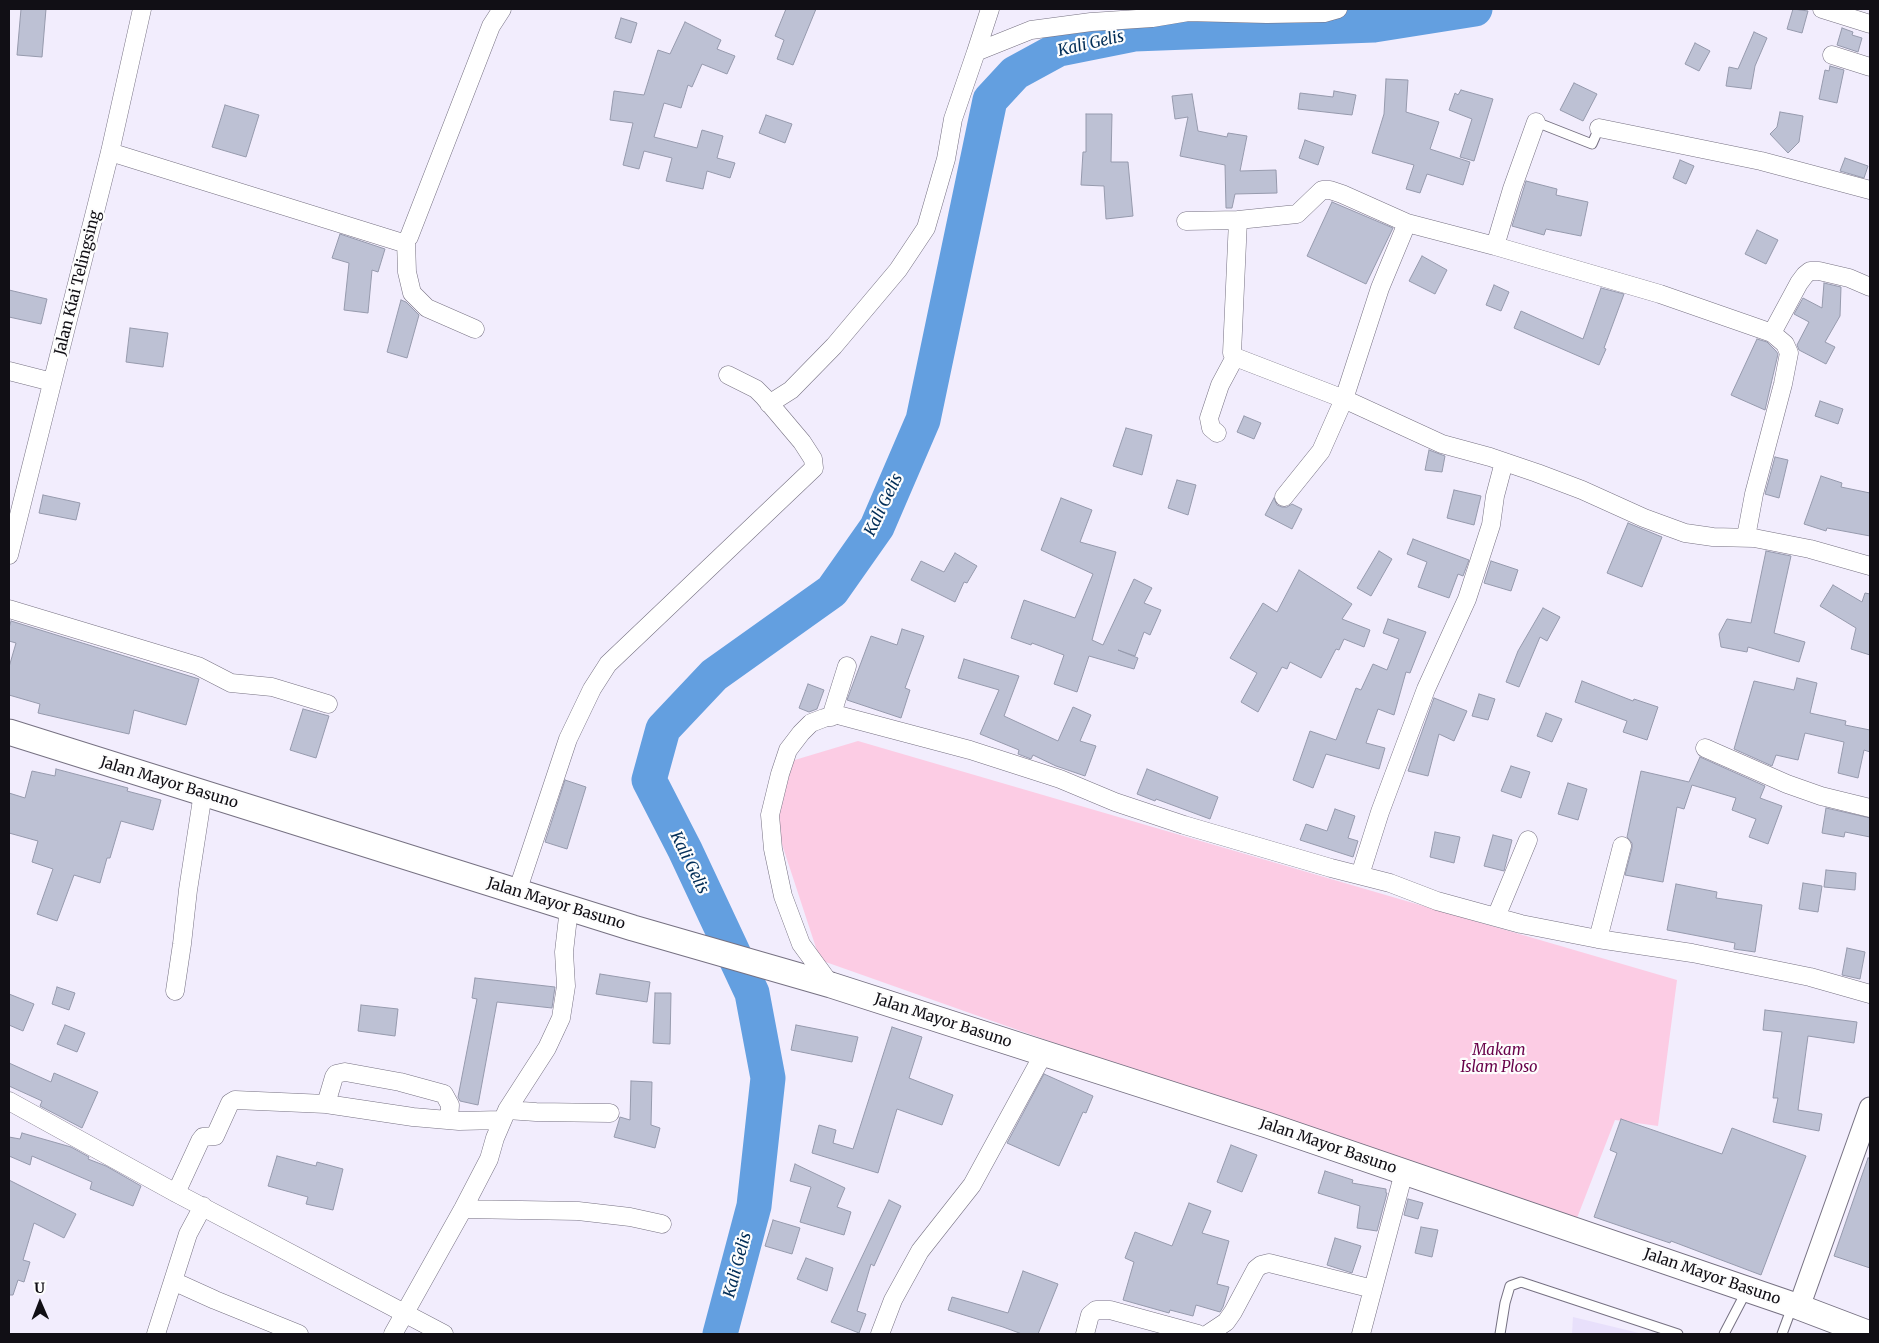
<!DOCTYPE html>
<style>
body{margin:0}
#map{position:relative;width:1879px;height:1343px;overflow:hidden;background:#f2edfd;font-family:Merriweather,serif}
canvas{display:block}
.frame{position:absolute;inset:0;border:10px solid #110f15;pointer-events:none}
.north{position:absolute;left:15px;top:1278px;width:50px;height:50px;-webkit-text-stroke:4px #fdfdfd;paint-order:stroke;rotate:359deg;font-size:14px;font-weight:700;line-height:20px;text-align:center;color:#110f15}
.north::after{content:'';display:block;margin:auto;width:18px;height:22px;background:#110f15;clip-path:polygon(50% 0,100% 100%,50% 72%,0 100%)}
</style>
<div id="map">
<canvas width="1879" height="1343"></canvas>
<div class="frame"></div>
<div class="north">U</div>
</div>
<script>
const g = document.querySelector('canvas').getContext('2d');
g.lineJoin = 'round';
function fill(path, color) {
  g.fillStyle = color;
  g.fill(path, 'evenodd');
}
function shape(rows) {
  const path = new Path2D();
  for (const r of rows) {
    path.moveTo(r[0], r[1]);
    for (let i = 2; i < r.length; i += 2) path.lineTo(r[i], r[i + 1]);
  }
  return path;
}
function trace(path, color, width, dash) {
  g.strokeStyle = color;
  g.lineWidth = width;
  g.lineCap = dash ? 'butt' : 'round';
  g.setLineDash(dash || []);
  g.stroke(path);
}
function drawText(font, color, halo, rows, align = 'center') {
  g.font = font + ' Merriweather,serif';
  g.lineWidth = 4.5;
  g.setLineDash([]);
  g.textBaseline = 'middle';
  g.strokeStyle = halo;
  g.fillStyle = color;
  for (const [text, x, y, turn = 0] of rows) {
    g.save();
    g.translate(x, y);
    g.rotate((+turn || 0) * Math.PI / 180);
    g.textAlign = isNaN(turn) ? turn : align;
    if (halo) g.strokeText(text, 0, 0);
    g.fillText(text, 0, 0);
    g.restore();
  }
}
const built = shape([
 [1573,1317,1643,1334,1572,1334]
]);
const green = shape([
 [858,741,1677,980,1658,1126,1615,1120,1577,1218,1244,1110,820,960,777,829,788,762]
]);
const river = shape([
 [720,1334,754,1206,768,1078,752,993,685,850,649,780,663,729,714,675,832,591,877,527,923,420,990,100,1015,73,1059,49,1134,34,1374,25,1475,9]
]);
const building = shape([
 [21,9,46,9,42,57,17,55,21,9],
 [786,9,816,9,793,65,777,59,784,40,775,36,786,9],
 [1793,9,1808,11,1802,33,1787,29,1793,9],
 [621,18,637,23,631,43,615,38,621,18],
 [685,22,721,40,717,49,735,56,727,74,702,64,692,87,688,85,681,108,664,103,654,137,697,148,702,130,723,136,717,158,735,163,730,178,707,171,703,189,666,181,672,158,644,151,639,169,623,165,633,123,610,120,614,91,644,95,658,50,670,54,685,22],
 [1842,28,1853,32,1852,35,1862,38,1858,52,1837,45,1842,28],
 [1754,32,1767,38,1755,66,1751,89,1726,86,1729,67,1738,69,1754,32],
 [1695,43,1710,51,1699,71,1685,64,1695,43],
 [1830,66,1844,70,1837,103,1819,99,1825,70,1829,71,1830,66],
 [1386,79,1408,80,1406,112,1439,122,1430,149,1470,162,1463,185,1427,174,1420,193,1406,189,1414,165,1372,153,1384,114,1386,79],
 [1574,83,1597,94,1583,121,1560,110,1574,83],
 [1461,90,1493,99,1474,161,1460,157,1472,119,1449,110,1455,93,1458,95,1461,90],
 [1334,91,1356,95,1352,115,1298,109,1300,93,1333,97,1334,91],
 [1192,94,1198,131,1227,137,1228,133,1247,136,1240,171,1276,170,1277,193,1235,194,1232,208,1226,208,1225,165,1180,156,1188,117,1175,119,1172,96,1192,94],
 [225,105,259,115,246,157,212,147,225,105],
 [1780,112,1803,116,1799,142,1788,153,1770,134,1777,127,1780,112],
 [1086,114,1112,114,1111,162,1128,162,1133,216,1106,219,1104,186,1081,185,1083,152,1086,152,1086,114],
 [766,115,792,124,785,143,759,133,766,115],
 [1305,140,1324,147,1318,165,1299,158,1305,140],
 [1845,158,1868,166,1864,178,1840,171,1845,158],
 [1680,160,1694,166,1686,184,1673,178,1680,160],
 [1526,181,1557,189,1556,195,1588,202,1581,236,1546,229,1544,235,1512,226,1526,181],
 [1332,202,1393,228,1366,284,1307,256,1332,202],
 [1757,230,1778,240,1766,264,1745,254,1757,230],
 [340,234,385,249,378,272,372,270,368,313,344,310,349,263,332,258,340,234],
 [1422,256,1447,270,1435,294,1409,281,1422,256],
 [1824,283,1841,287,1840,316,1825,342,1835,347,1826,364,1799,350,1797,345,1809,322,1794,314,1803,298,1822,308,1824,283],
 [1494,285,1509,292,1501,311,1486,305,1494,285],
 [1601,288,1624,294,1604,348,1606,349,1599,365,1514,328,1521,311,1583,339,1601,288],
 [9,290,47,299,41,324,9,317,9,290],
 [401,300,406,302,419,315,407,358,387,352,401,300],
 [130,328,168,333,163,367,126,362,130,328],
 [1757,339,1767,342,1776,351,1778,354,1765,410,1731,395,1757,339],
 [1820,401,1843,409,1838,424,1815,416,1820,401],
 [1244,416,1261,423,1254,439,1237,432,1244,416],
 [1126,428,1152,435,1142,475,1113,466,1126,428],
 [1429,450,1445,456,1442,472,1425,470,1429,450],
 [1775,457,1788,460,1779,498,1765,494,1775,457],
 [1821,476,1842,483,1841,487,1870,493,1870,536,1827,528,1826,531,1804,524,1821,476],
 [1177,480,1196,485,1188,515,1168,508,1177,480],
 [1454,490,1481,496,1474,525,1447,518,1454,490],
 [43,495,80,503,76,520,39,513,43,495],
 [1061,498,1092,510,1080,542,1116,552,1092,640,1103,645,1134,579,1152,588,1144,603,1161,610,1150,635,1144,632,1135,656,1118,650,1138,658,1134,669,1089,656,1077,692,1054,684,1064,655,1032,643,1031,645,1011,638,1024,600,1075,618,1093,574,1041,550,1061,498],
 [1274,498,1277,505,1282,507,1287,507,1292,504,1302,509,1292,529,1265,515,1274,498],
 [1628,523,1662,537,1642,587,1607,573,1628,523],
 [1413,539,1469,560,1463,576,1458,574,1449,598,1418,587,1427,562,1407,554,1413,539],
 [1379,551,1392,559,1371,596,1357,588,1379,551],
 [1766,551,1791,556,1774,633,1805,642,1799,662,1748,647,1747,652,1721,647,1719,634,1727,619,1751,623,1766,551],
 [955,553,977,566,967,583,964,582,955,602,911,580,921,561,944,572,955,553],
 [1491,561,1518,570,1511,591,1484,583,1491,561],
 [1299,570,1352,604,1342,619,1370,630,1364,647,1344,639,1339,650,1336,649,1321,678,1290,662,1287,669,1282,667,1258,712,1241,702,1257,673,1230,658,1263,603,1277,612,1299,570],
 [1833,585,1862,602,1865,593,1870,594,1870,655,1851,649,1856,628,1820,606,1833,585],
 [1543,608,1560,617,1547,641,1540,637,1519,687,1506,682,1518,651,1543,608],
 [1388,619,1426,632,1410,673,1406,672,1394,715,1378,709,1366,743,1385,748,1379,769,1326,754,1313,788,1293,780,1310,731,1336,740,1356,688,1361,690,1373,664,1387,670,1399,639,1383,633,1388,619],
 [11,621,199,679,186,725,134,710,129,734,38,713,40,704,9,695,9,667,16,643,9,641,9,628,11,621],
 [902,629,924,636,905,688,910,690,901,718,847,700,871,636,897,645,902,629],
 [964,659,1019,676,1004,716,1058,741,1073,707,1091,715,1080,741,1096,746,1085,776,1056,766,1033,755,1031,759,1018,754,1019,750,980,734,999,690,958,678,964,659],
 [1797,678,1817,683,1810,713,1846,721,1845,725,1870,730,1870,752,1864,750,1858,778,1838,773,1844,742,1805,733,1798,760,1776,755,1772,766,1734,749,1754,681,1794,690,1797,678],
 [1582,681,1633,701,1634,699,1658,707,1647,740,1623,732,1627,721,1575,702,1582,681],
 [808,684,824,690,817,709,809,712,799,708,808,684],
 [1479,694,1495,699,1488,720,1472,716,1479,694],
 [1434,698,1467,711,1454,741,1439,734,1428,776,1408,771,1434,698],
 [303,709,329,716,316,758,290,750,303,709],
 [1546,713,1562,719,1552,742,1537,736,1546,713],
 [1700,757,1765,786,1760,798,1782,806,1768,844,1749,837,1756,819,1732,810,1736,798,1692,785,1684,809,1677,807,1663,882,1625,875,1632,848,1632,843,1627,837,1641,771,1689,782,1700,757],
 [1511,766,1530,772,1521,798,1501,791,1511,766],
 [56,769,128,788,127,791,161,800,153,830,121,821,110,858,107,858,100,883,74,875,57,921,37,914,53,869,32,862,38,841,9,833,9,793,25,798,32,771,55,776,56,769],
 [1147,769,1218,797,1210,819,1156,799,1155,801,1137,794,1147,769],
 [565,780,586,787,567,849,545,842,565,780],
 [1568,783,1587,789,1578,820,1558,814,1568,783],
 [1826,808,1870,818,1870,837,1845,832,1844,837,1822,833,1826,808],
 [1335,809,1355,816,1348,838,1358,841,1353,857,1300,840,1306,824,1327,831,1335,809],
 [1435,832,1460,837,1454,863,1430,857,1435,832],
 [1493,835,1512,840,1504,871,1484,866,1493,835],
 [1826,870,1856,873,1855,890,1824,887,1826,870],
 [1803,883,1822,886,1818,912,1799,909,1803,883],
 [1676,884,1717,892,1716,898,1762,905,1755,952,1734,949,1735,943,1667,930,1676,884],
 [1847,948,1865,952,1860,979,1842,975,1847,948],
 [600,974,650,982,647,1002,596,994,600,974],
 [475,978,555,987,552,1008,497,1002,478,1105,460,1101,458,1097,477,999,472,998,475,978],
 [57,987,75,993,69,1010,52,1004,57,987],
 [655,993,671,993,670,1044,653,1043,655,993],
 [9,994,34,1004,23,1031,9,1025,9,994],
 [361,1005,398,1009,395,1036,358,1031,361,1005],
 [1765,1010,1857,1022,1854,1043,1808,1036,1798,1110,1822,1114,1819,1131,1773,1122,1778,1098,1773,1098,1782,1032,1763,1030,1765,1010],
 [65,1025,85,1033,77,1052,57,1044,65,1025],
 [796,1025,858,1037,852,1062,791,1050,796,1025],
 [892,1027,922,1037,909,1078,953,1095,942,1125,897,1109,878,1173,812,1153,819,1125,836,1130,833,1143,853,1149,892,1027],
 [9,1063,51,1082,54,1073,98,1092,82,1128,40,1106,42,1101,9,1086,9,1063],
 [1044,1074,1093,1096,1086,1113,1083,1112,1059,1166,1007,1143,1044,1074],
 [631,1081,652,1082,651,1125,660,1128,655,1148,614,1137,620,1117,630,1120,631,1081],
 [1621,1119,1722,1154,1732,1128,1806,1156,1761,1275,1671,1241,1670,1243,1594,1217,1617,1153,1610,1150,1621,1119],
 [22,1133,71,1147,89,1157,88,1159,106,1166,141,1186,133,1206,90,1189,92,1182,32,1156,30,1165,9,1156,9,1137,20,1139,22,1133],
 [1231,1145,1257,1155,1242,1192,1217,1182,1231,1145],
 [277,1156,316,1166,317,1162,343,1169,333,1210,306,1204,308,1197,268,1186,277,1156],
 [1868,1158,1870,1158,1870,1268,1834,1256,1868,1158],
 [795,1164,845,1188,837,1207,851,1212,844,1235,800,1222,811,1187,790,1181,795,1164],
 [1325,1171,1353,1180,1352,1183,1386,1189,1386,1193,1387,1193,1377,1231,1357,1228,1360,1206,1318,1193,1325,1171],
 [9,1180,76,1214,64,1238,34,1223,23,1260,30,1262,24,1282,18,1280,13,1295,9,1295,9,1180],
 [1408,1199,1423,1203,1418,1219,1404,1215,1408,1199],
 [889,1200,901,1206,874,1266,871,1264,857,1311,866,1314,859,1333,831,1322,889,1200],
 [1189,1203,1211,1211,1202,1233,1229,1241,1217,1284,1229,1287,1223,1307,1220,1312,1196,1305,1193,1316,1170,1310,1169,1313,1123,1300,1134,1262,1125,1258,1135,1232,1172,1246,1189,1203],
 [773,1220,800,1228,792,1254,765,1246,773,1220],
 [1421,1227,1438,1230,1432,1257,1415,1253,1421,1227],
 [1335,1238,1361,1246,1352,1273,1327,1265,1335,1238],
 [806,1258,833,1268,827,1291,797,1279,806,1258],
 [1023,1271,1058,1284,1038,1334,1022,1334,1003,1327,948,1310,952,1297,1008,1313,1023,1271]
]);
const service = shape([
 [1536,122,1592,144,1599,128],
 [1500,1334,1505,1303,1510,1286,1521,1282,1678,1334],
 [1724,1334,1747,1290],
 [1782,1334,1792,1307]
]);
const minor = shape([
 [1822,9,1870,24],
 [976,52,990,9],
 [1832,55,1870,67],
 [1599,128,1761,161,1870,190],
 [110,152,403,243,409,237,491,26,502,9],
 [1186,221,1238,220],
 [1407,223,1380,288,1344,399,1442,444,1490,457,1537,473,1582,490,1644,518,1685,533,1713,537,1754,538,1810,549,1870,566],
 [406,241,407,272,412,293,427,308,475,329],
 [1495,246,1512,189,1536,122],
 [1772,333,1799,283,1805,275,1810,271,1819,271,1849,278,1870,287],
 [9,371,52,382],
 [769,404,791,390,834,346,898,270,926,228,946,159,953,119,976,52,1031,30,1091,22,1152,18,1188,12,1267,14,1324,13,1338,9],
 [1217,433,1211,428,1209,418,1220,385,1235,357],
 [1284,497,1321,451,1344,399,1235,357,1232,353,1238,220,1297,214,1322,190,1330,190,1342,194,1407,223,1495,246,1660,294,1772,333,1785,344,1789,353,1783,384,1754,494,1746,537],
 [9,555,110,152,142,9],
 [9,609,198,666,231,683,272,687,328,704],
 [831,717,847,666],
 [1705,748,1787,784,1821,796,1870,808],
 [1360,875,1380,812,1426,689,1467,599,1491,525,1495,496,1504,462],
 [517,892,568,739,592,689,608,664,814,468,813,459,802,442,764,397,756,389,728,375],
 [1496,917,1528,840],
 [1598,939,1622,846],
 [831,985,801,944,783,896,773,849,770,815,780,774,788,750,801,733,811,723,824,718,838,715,970,750,1060,779,1115,802,1184,825,1331,868,1390,883,1437,901,1521,924,1598,939,1692,953,1810,977,1870,994],
 [175,991,182,944,188,890,203,793],
 [9,1101,176,1193,444,1334],
 [326,1104,334,1077,336,1074,345,1072,400,1082,444,1094,450,1105,449,1120],
 [507,1110,536,1112,610,1113],
 [176,1193,200,1141,203,1137,215,1136,230,1103,235,1100,326,1104,413,1117,459,1121,501,1120],
 [203,1206,188,1234,173,1281,215,1300,299,1334],
 [463,1209,578,1211,630,1217,662,1224],
 [156,1334,173,1281],
 [393,1334,463,1209,489,1159,495,1138,507,1110,547,1048,561,1018,566,986,564,952,569,908],
 [880,1334,893,1300,920,1251,972,1185,1044,1053],
 [1085,1334,1090,1315,1096,1310,1110,1310,1198,1334],
 [1208,1334,1226,1322,1233,1312,1256,1269,1261,1265,1269,1263,1373,1289],
 [1361,1334,1404,1172]
]);
const tertiary = shape([
 [1799,1307,1870,1108]
]);
const secondary = shape([
 [9,732,633,928,831,985,1267,1125,1799,1307,1870,1334]
]);
const streetNames = [
 ["Jalan Kiai Telingsing",78,283,-76],
 ["Jalan Mayor Basuno",169,783,17],
 ["Jalan Mayor Basuno",556,904,17],
 ["Jalan Mayor Basuno",943,1021,18],
 ["Jalan Mayor Basuno",1328,1146,19],
 ["Jalan Mayor Basuno",1712,1277,19]
];
const parkNames = [
 ["Makam",1499,1051],
 ["Islam Ploso",1499,1068]
];
const waterNames = [
 ["Kali Gelis",1091,44,-13],
 ["Kali Gelis",884,505,-64],
 ["Kali Gelis",689,863,64],
 ["Kali Gelis",738,1265,-75]
];
fill(built, '#e8e0fb');
fill(green, '#fccce4');
trace(river, '#639fe0', 35);
fill(building, '#bdc1d4');
trace(building, '#969aad', 1);
trace(service, '#767182', 11);
trace(minor, '#767182', 19);
trace(tertiary, '#767182', 23);
trace(secondary, '#767182', 27);
trace(service, '#fff', 9);
trace(minor, '#fff', 18);
trace(tertiary, '#fff', 21);
trace(secondary, '#fff', 25);
drawText('15px', '#110f15', '#fdfdfd', streetNames);
drawText('italic 15px', '#680149', '#fdfdfd', parkNames);
drawText('italic 16px', '#012d57', '#fdfdfd', waterNames);
</script>
